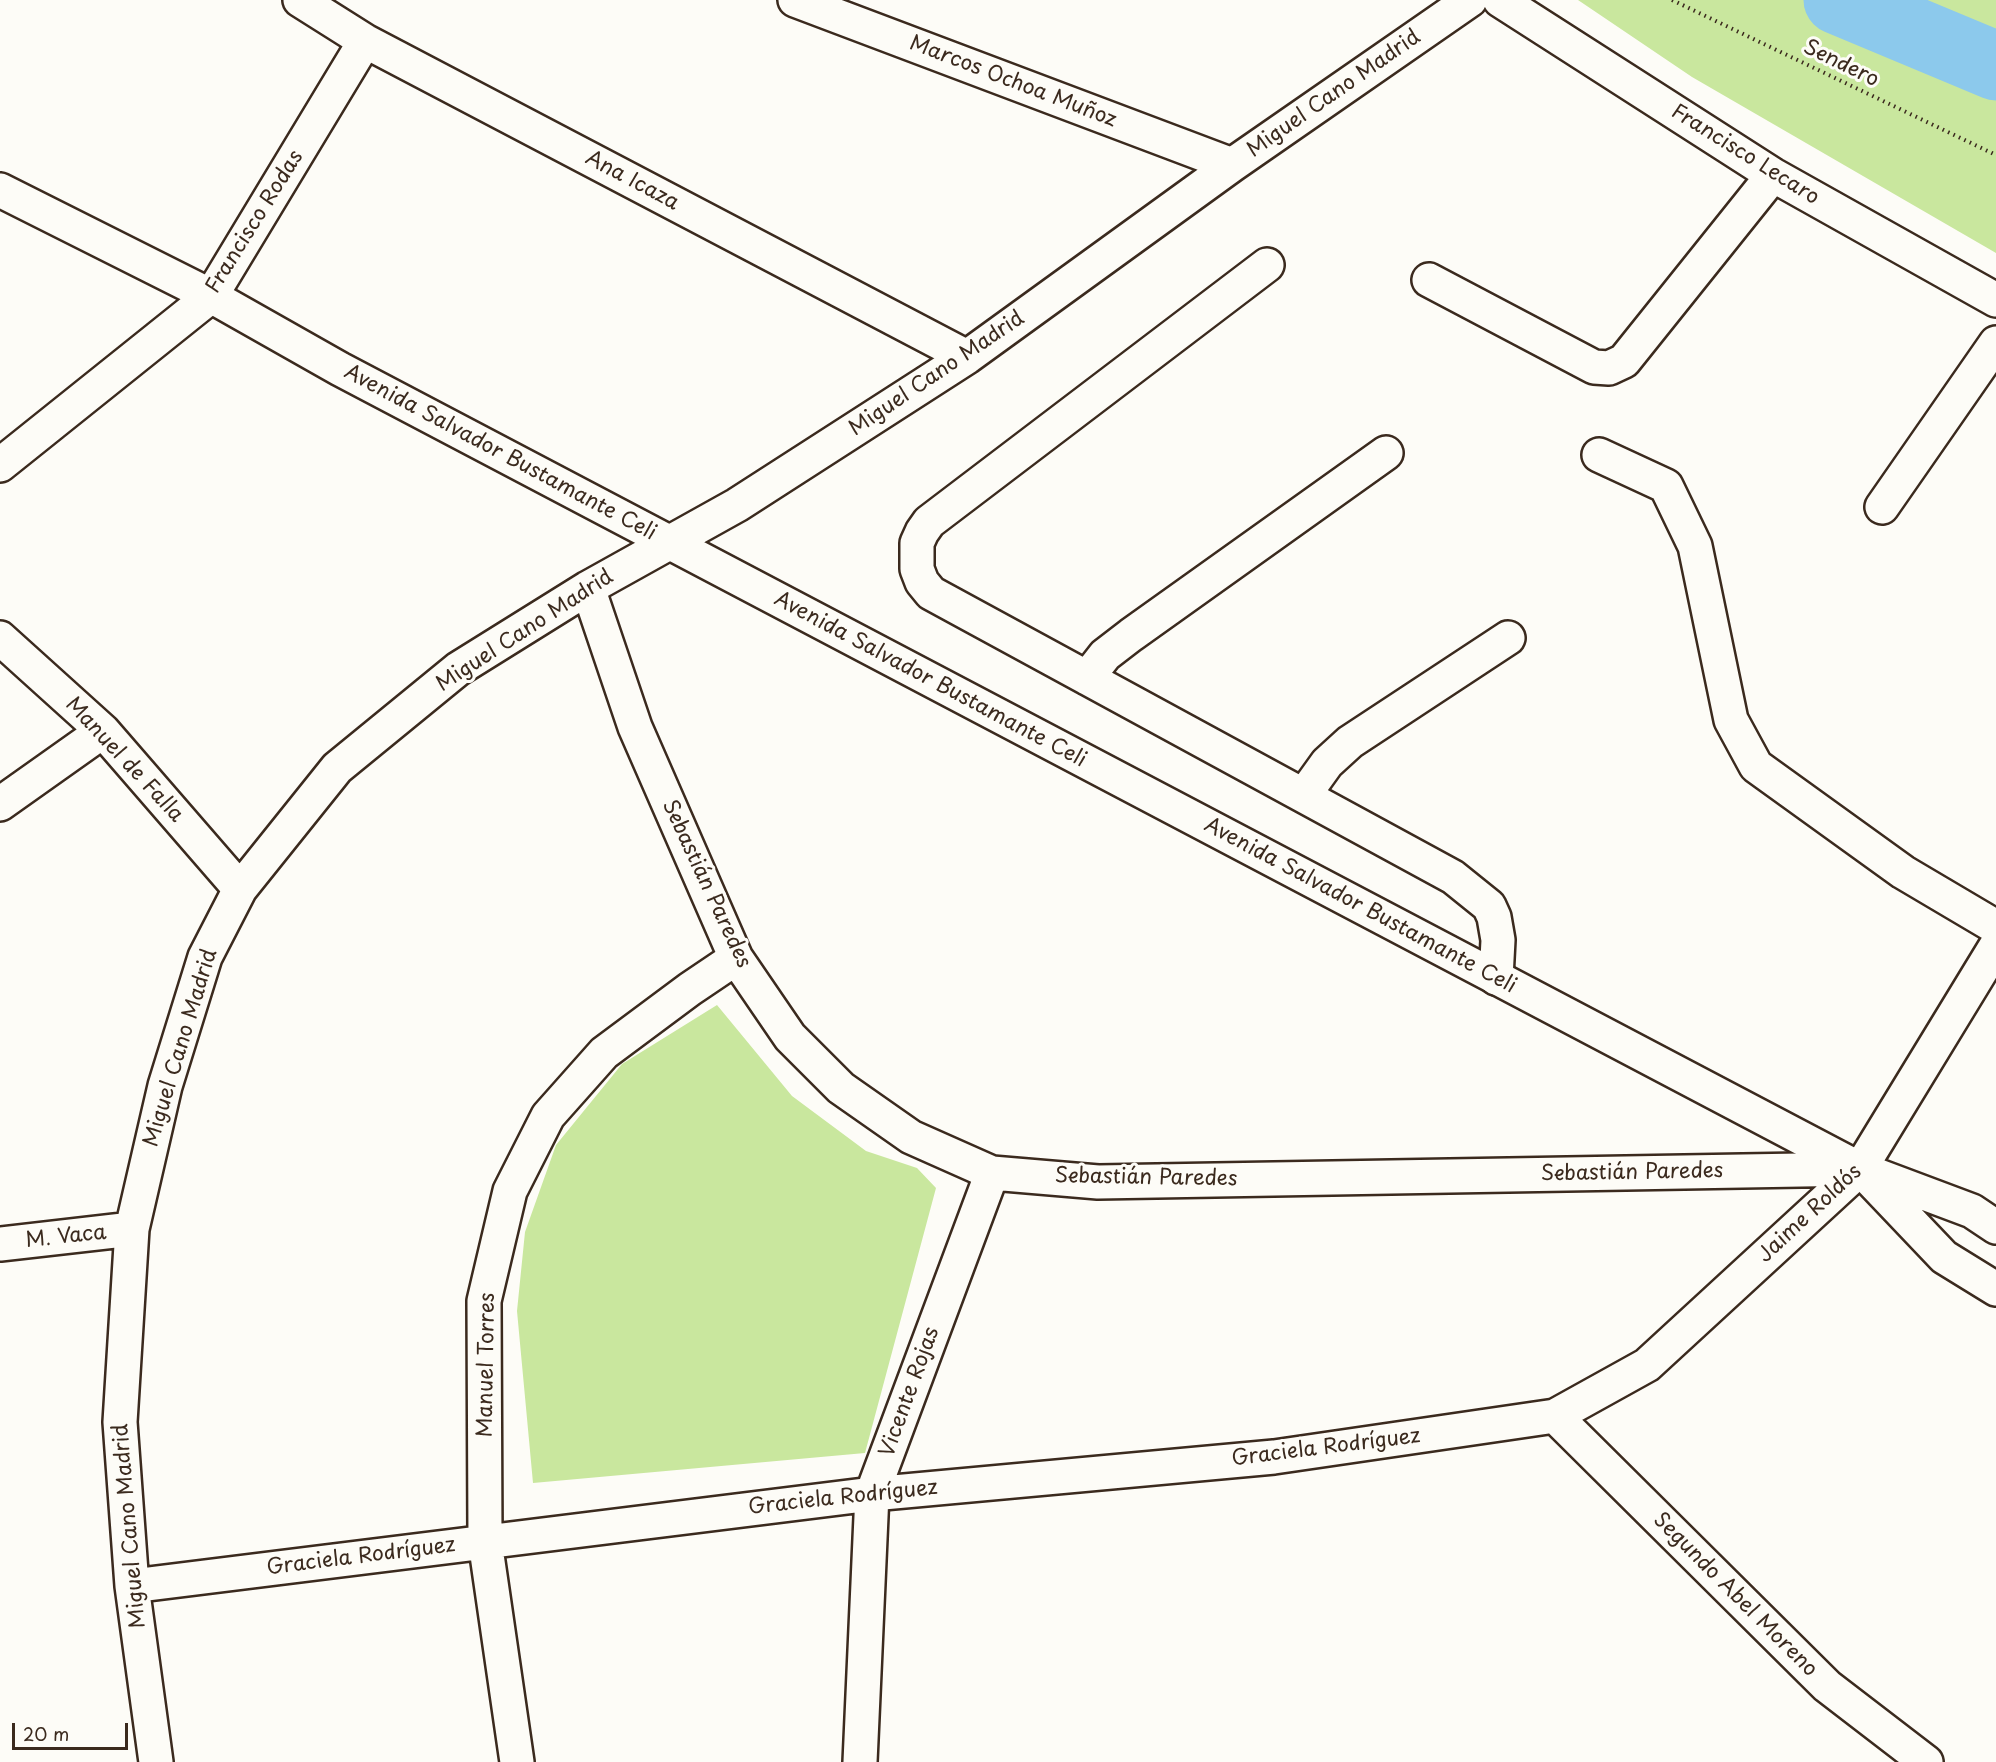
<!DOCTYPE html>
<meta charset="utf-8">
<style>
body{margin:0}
#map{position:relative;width:1996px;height:1762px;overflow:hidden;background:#fdfcf7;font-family:"Playpen Sans",sans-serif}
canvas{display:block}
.scale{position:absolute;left:12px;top:1723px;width:116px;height:27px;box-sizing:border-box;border:3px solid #3b2a1e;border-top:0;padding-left:8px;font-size:18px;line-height:21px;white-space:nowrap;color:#3b2a1e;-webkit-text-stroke:4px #fdfcf7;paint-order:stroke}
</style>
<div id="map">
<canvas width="1996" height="1762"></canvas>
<div class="scale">20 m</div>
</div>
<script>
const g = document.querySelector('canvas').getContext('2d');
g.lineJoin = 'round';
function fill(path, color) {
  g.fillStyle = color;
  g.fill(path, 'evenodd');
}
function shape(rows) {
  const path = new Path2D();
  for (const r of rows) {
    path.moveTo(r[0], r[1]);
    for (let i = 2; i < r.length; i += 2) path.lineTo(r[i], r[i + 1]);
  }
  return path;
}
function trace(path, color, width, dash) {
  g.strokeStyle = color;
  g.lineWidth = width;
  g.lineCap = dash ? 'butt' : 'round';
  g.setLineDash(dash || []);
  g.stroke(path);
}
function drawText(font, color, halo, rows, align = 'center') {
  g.font = font + ' "Playpen Sans",sans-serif';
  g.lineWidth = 6;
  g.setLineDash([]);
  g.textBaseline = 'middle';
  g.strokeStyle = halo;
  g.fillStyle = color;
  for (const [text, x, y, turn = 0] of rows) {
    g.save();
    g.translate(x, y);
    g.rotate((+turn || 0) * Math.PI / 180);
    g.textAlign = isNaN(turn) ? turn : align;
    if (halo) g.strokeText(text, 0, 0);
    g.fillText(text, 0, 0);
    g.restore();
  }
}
const green = shape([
 [1578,0,1996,0,1996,253,1692,77],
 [717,1005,792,1096,866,1151,917,1168,936,1188,865,1453,533,1483,517,1311,525,1232,556,1145,622,1064]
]);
const river = shape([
 [1838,0,1996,66]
]);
const path = shape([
 [1672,0,1996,155]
]);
const minor = shape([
 [300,0,365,41,967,357],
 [795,0,1232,165],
 [1500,0,1773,175,1996,300],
 [1267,265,929,522,922,532,917,543,917,569,922,582,931,593,1453,877,1489,906,1494,917,1498,940,1496,978],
 [1429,280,1594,367,1609,368,1624,361,1773,175],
 [1599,455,1666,486,1695,546,1731,720,1756,766,1903,872,1996,927],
 [0,465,211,296,365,41],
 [1882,507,1996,343],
 [588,588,635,727,736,958,790,1037,841,1088,911,1137,992,1173,1098,1182,1860,1169],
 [0,638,103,731,240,889],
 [1087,678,1105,655,1131,635,1386,453],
 [1304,795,1327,763,1350,742,1508,638],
 [0,804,103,731],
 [0,1244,132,1229],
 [1555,1416,1827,1686,1926,1762],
 [132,1586,872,1494,1274,1457,1555,1416,1647,1365,1860,1169],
 [156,1762,132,1586,120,1422,132,1229,165,1086,205,957,240,889,337,768,458,669,588,588,737,505,967,357,1232,165,1470,0],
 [517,1762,485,1541,484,1301,510,1191,548,1116,604,1053,690,989,736,958],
 [860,1762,872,1494,992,1173]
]);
const major = shape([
 [0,190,211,296,340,369,1860,1169,1972,1211,1996,1227],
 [1860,1169,1996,946],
 [1866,1175,1944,1257,1996,1289]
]);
const streetNames = [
 ["Sendero",1841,64,26],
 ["Marcos Ochoa Muñoz",1013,82,21],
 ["Miguel Cano Madrid",1334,94,-35],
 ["Francisco Lecaro",1745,155,32],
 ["Ana Icaza",632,181,28],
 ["Francisco Rodas",255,222,-58],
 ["Miguel Cano Madrid",937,374,-34],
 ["Avenida Salvador Bustamante Celi",500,453,28],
 ["Miguel Cano Madrid",525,631,-33],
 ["Avenida Salvador Bustamante Celi",930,680,28],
 ["Manuel de Falla",124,760,47],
 ["Sebastián Paredes",706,884,65],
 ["Avenida Salvador Bustamante Celi",1360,906,28],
 ["Miguel Cano Madrid",181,1048,-73],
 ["Sebastián Paredes",1632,1173,-1],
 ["Sebastián Paredes",1146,1178,1],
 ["Jaime Roldós",1810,1214,-43],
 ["M. Vaca",66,1237,-6],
 ["Manuel Torres",487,1365,-89],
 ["Vicente Rojas",910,1392,-70],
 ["Graciela Rodríguez",1326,1448,-7],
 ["Graciela Rodríguez",843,1498,-6],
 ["Miguel Cano Madrid",130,1526,-95],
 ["Graciela Rodríguez",361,1557,-7],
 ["Segundo Abel Moreno",1735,1595,45]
];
fill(green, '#c9e79e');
trace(river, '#8cc9ec', 69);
trace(minor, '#3b2a1e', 38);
trace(major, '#3b2a1e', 38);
trace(path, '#3b2a1e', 4, [1.5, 4.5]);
trace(minor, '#fdfcf7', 33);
trace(major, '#fdfcf7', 33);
drawText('21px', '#3b2a1e', '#fdfcf7', streetNames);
</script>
